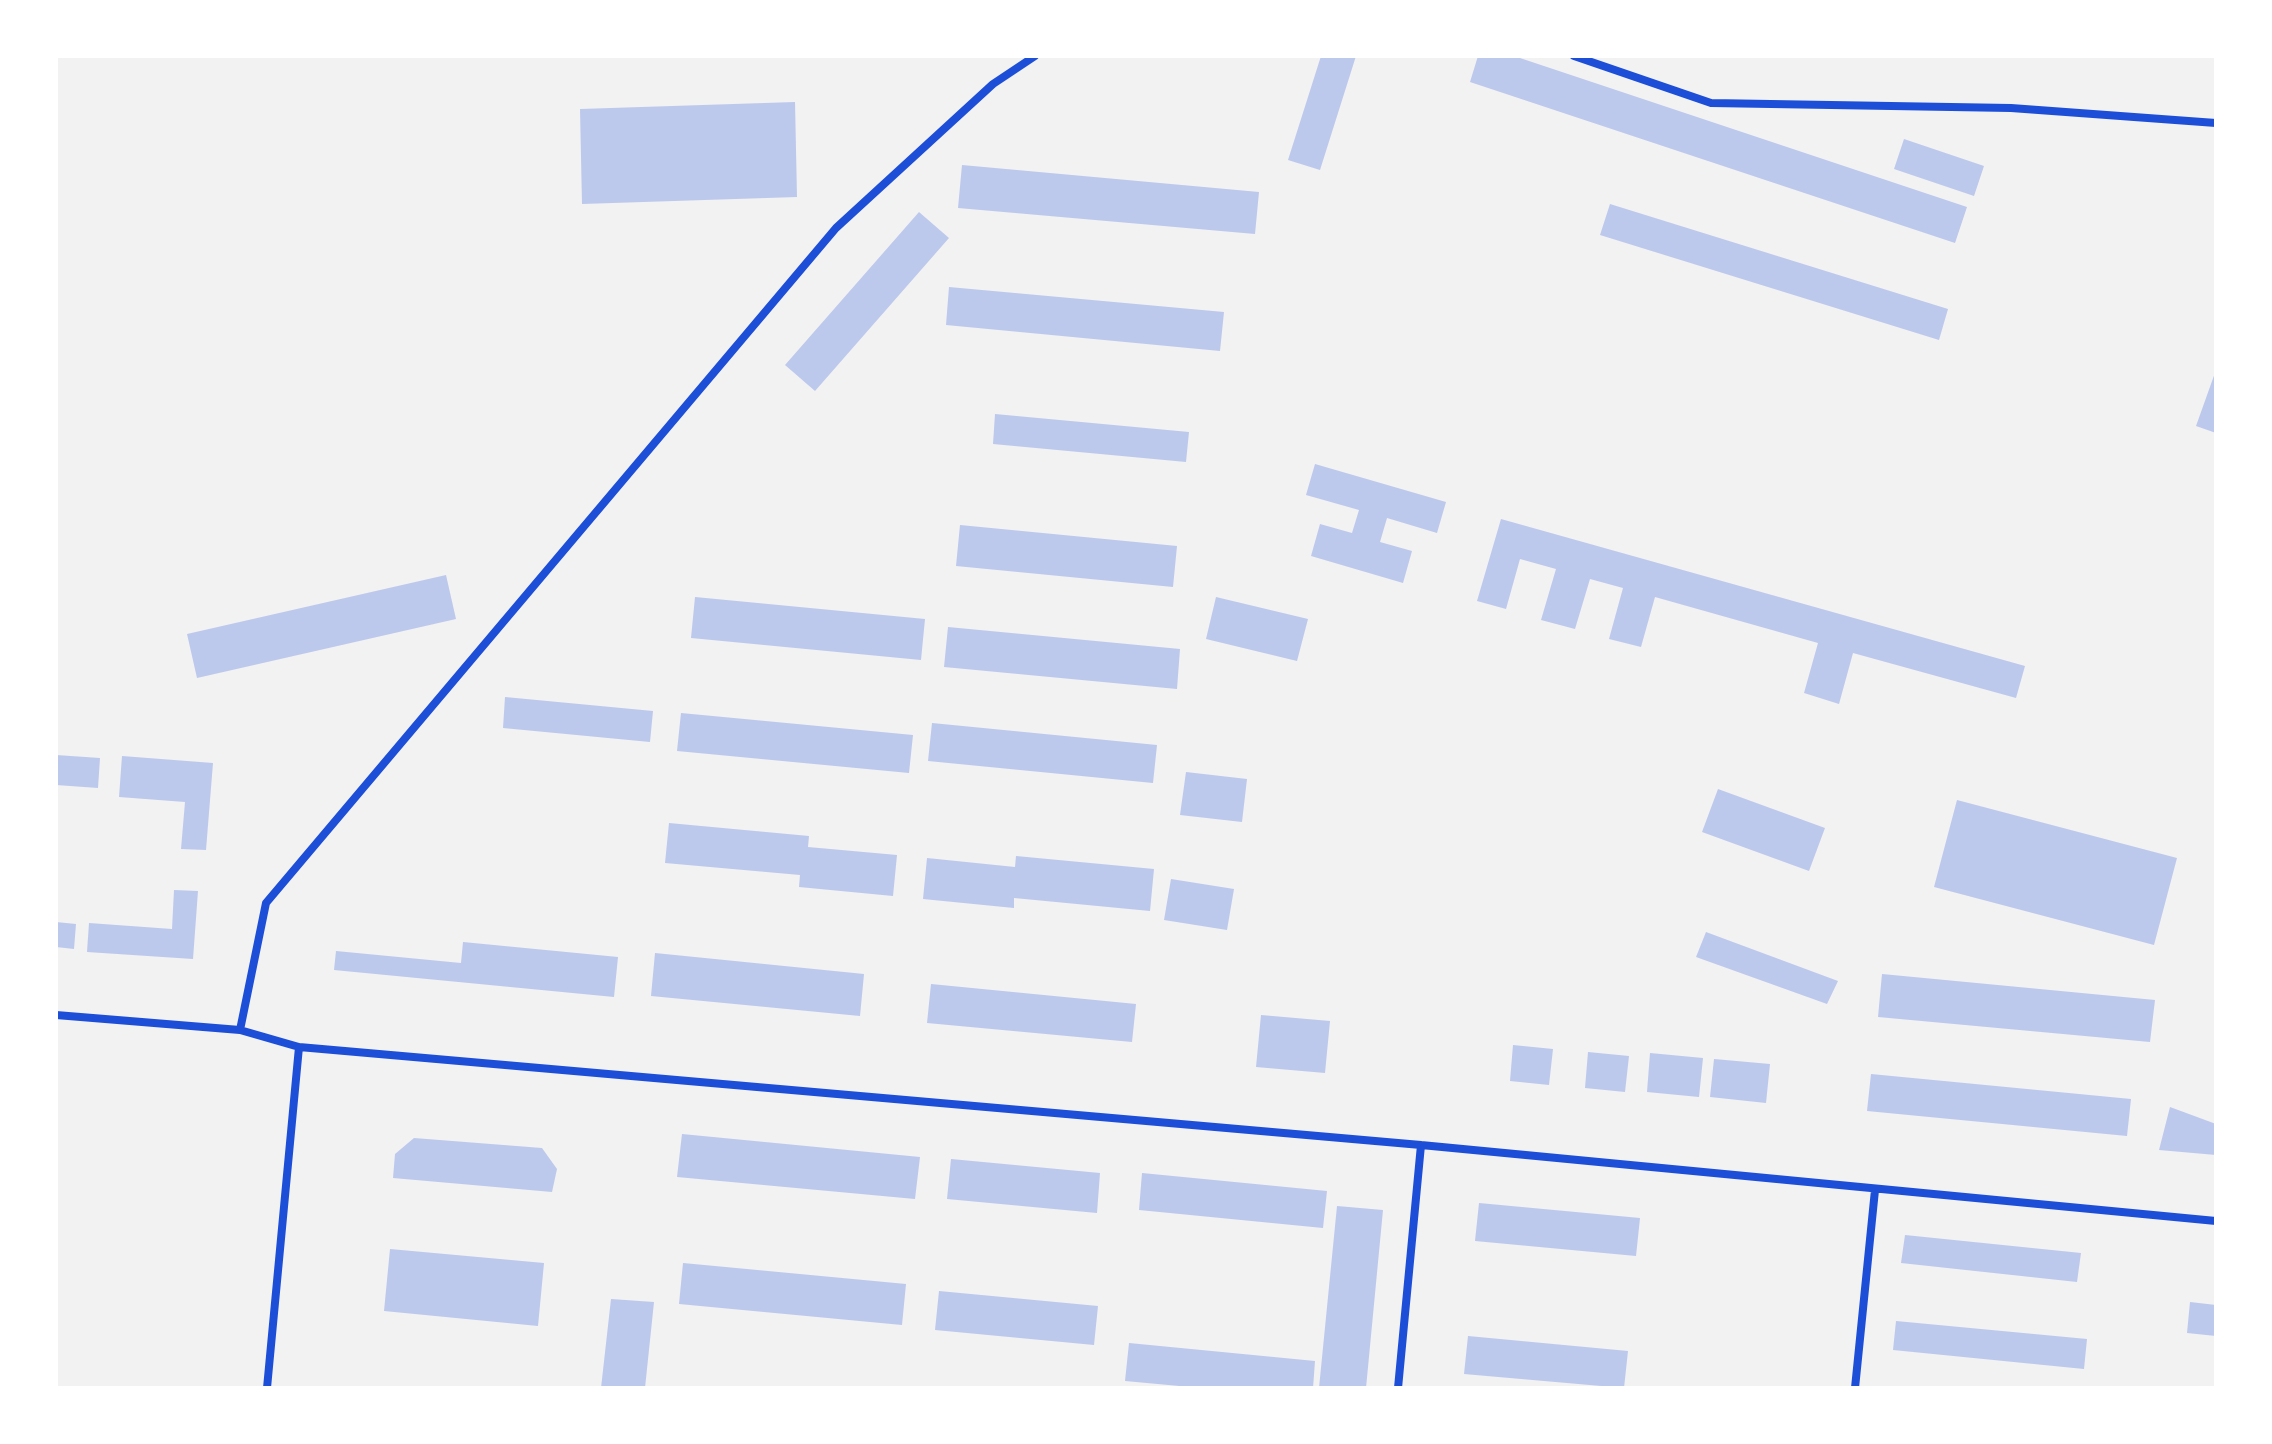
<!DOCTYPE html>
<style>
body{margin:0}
#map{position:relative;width:2272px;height:1444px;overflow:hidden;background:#f2f2f2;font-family:"Fira Sans",sans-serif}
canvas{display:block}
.frame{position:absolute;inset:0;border:58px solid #fff;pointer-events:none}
</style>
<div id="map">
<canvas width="2272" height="1444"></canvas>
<div class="frame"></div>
</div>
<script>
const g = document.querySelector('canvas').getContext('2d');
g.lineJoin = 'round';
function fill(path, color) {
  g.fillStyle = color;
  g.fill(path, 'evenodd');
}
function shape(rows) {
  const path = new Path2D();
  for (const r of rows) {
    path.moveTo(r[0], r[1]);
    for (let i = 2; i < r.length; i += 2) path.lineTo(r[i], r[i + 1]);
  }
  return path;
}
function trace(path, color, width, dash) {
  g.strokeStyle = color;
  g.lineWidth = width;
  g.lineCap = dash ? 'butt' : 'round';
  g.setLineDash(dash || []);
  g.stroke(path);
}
const building = shape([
 [1321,56,1356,56,1320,170,1288,160],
 [1478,56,1514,56,1967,207,1955,243,1470,82],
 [795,102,797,197,582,204,580,109],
 [1904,139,1984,166,1974,196,1894,169],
 [962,165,1259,192,1255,234,958,208],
 [1610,204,1948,309,1939,340,1600,235],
 [919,212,949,238,815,391,785,365],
 [949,287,1224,312,1220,351,946,325],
 [2216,370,2216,433,2196,426],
 [995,414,1189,432,1186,462,993,444],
 [1315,464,1446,502,1437,533,1387,518,1380,542,1412,551,1403,583,1311,556,1320,524,1352,533,1359,510,1306,495],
 [1501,519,2025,666,2016,698,1853,653,1839,704,1804,693,1818,643,1655,597,1641,647,1609,639,1623,588,1590,579,1575,629,1541,620,1556,569,1520,559,1506,609,1477,601],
 [960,525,1177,546,1173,587,956,566],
 [446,575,456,619,197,678,187,634],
 [695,597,925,619,921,660,691,638],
 [1216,597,1308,619,1297,661,1206,639],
 [948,627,1180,649,1177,689,944,667],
 [505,697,653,711,650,742,503,728],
 [681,713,913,735,909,773,677,751],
 [932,723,1157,745,1153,783,928,761],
 [56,755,100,758,98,788,56,785],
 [122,756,213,763,206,850,181,849,185,802,119,797],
 [1186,772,1247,779,1242,822,1180,815],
 [1718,789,1825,828,1809,871,1702,832],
 [1957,800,2177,858,2154,945,1934,887],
 [669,823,809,836,808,847,897,855,893,896,799,887,800,875,665,863],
 [1016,856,1154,869,1150,911,1014,898,1014,908,923,899,927,858,1015,867],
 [1171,879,1234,889,1227,930,1164,920],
 [174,890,198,891,193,959,87,952,89,923,172,929],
 [56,922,76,924,74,949,56,947],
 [1706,932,1838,981,1827,1004,1696,957],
 [463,942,618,957,614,997,334,970,336,951,461,963],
 [655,953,864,974,860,1016,651,996],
 [1882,974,2155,1000,2150,1042,1878,1017],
 [931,984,1136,1004,1132,1042,927,1023],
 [1261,1015,1330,1021,1325,1073,1256,1067],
 [1513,1045,1553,1049,1549,1085,1510,1081],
 [1588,1052,1629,1056,1625,1092,1585,1088],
 [1650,1053,1703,1058,1699,1097,1647,1092],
 [1714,1059,1770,1064,1766,1103,1710,1097],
 [1871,1074,2131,1099,2127,1136,1867,1111],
 [2170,1107,2216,1124,2216,1155,2159,1150],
 [682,1134,920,1157,915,1199,677,1177],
 [414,1138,542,1148,557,1169,552,1192,393,1178,395,1154],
 [951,1159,1100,1173,1097,1213,947,1199],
 [1142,1173,1327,1191,1323,1228,1139,1210],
 [1479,1203,1640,1218,1636,1256,1475,1241],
 [1337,1206,1383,1210,1366,1388,1319,1388],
 [1905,1235,2081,1253,2077,1282,1901,1263],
 [390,1249,544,1263,538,1326,384,1311],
 [683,1263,906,1284,902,1325,679,1304],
 [939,1291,1098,1306,1094,1345,935,1330],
 [611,1299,654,1302,645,1388,601,1388],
 [2190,1302,2216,1305,2216,1336,2187,1333],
 [1896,1321,2087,1339,2084,1369,1893,1350],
 [1468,1336,1628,1351,1624,1388,1464,1374],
 [1129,1343,1315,1361,1313,1388,1201,1388,1125,1381]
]);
const minor = shape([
 [1574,56,1711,103,2011,108,2216,123],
 [56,1015,240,1030,299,1047,1421,1145,2216,1221],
 [240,1030,266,903,836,228,993,84,1035,56],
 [267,1388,299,1047],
 [1398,1388,1421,1145],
 [1855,1388,1875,1190]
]);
fill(building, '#bdc9ec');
trace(minor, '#1d4ed8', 8);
</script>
